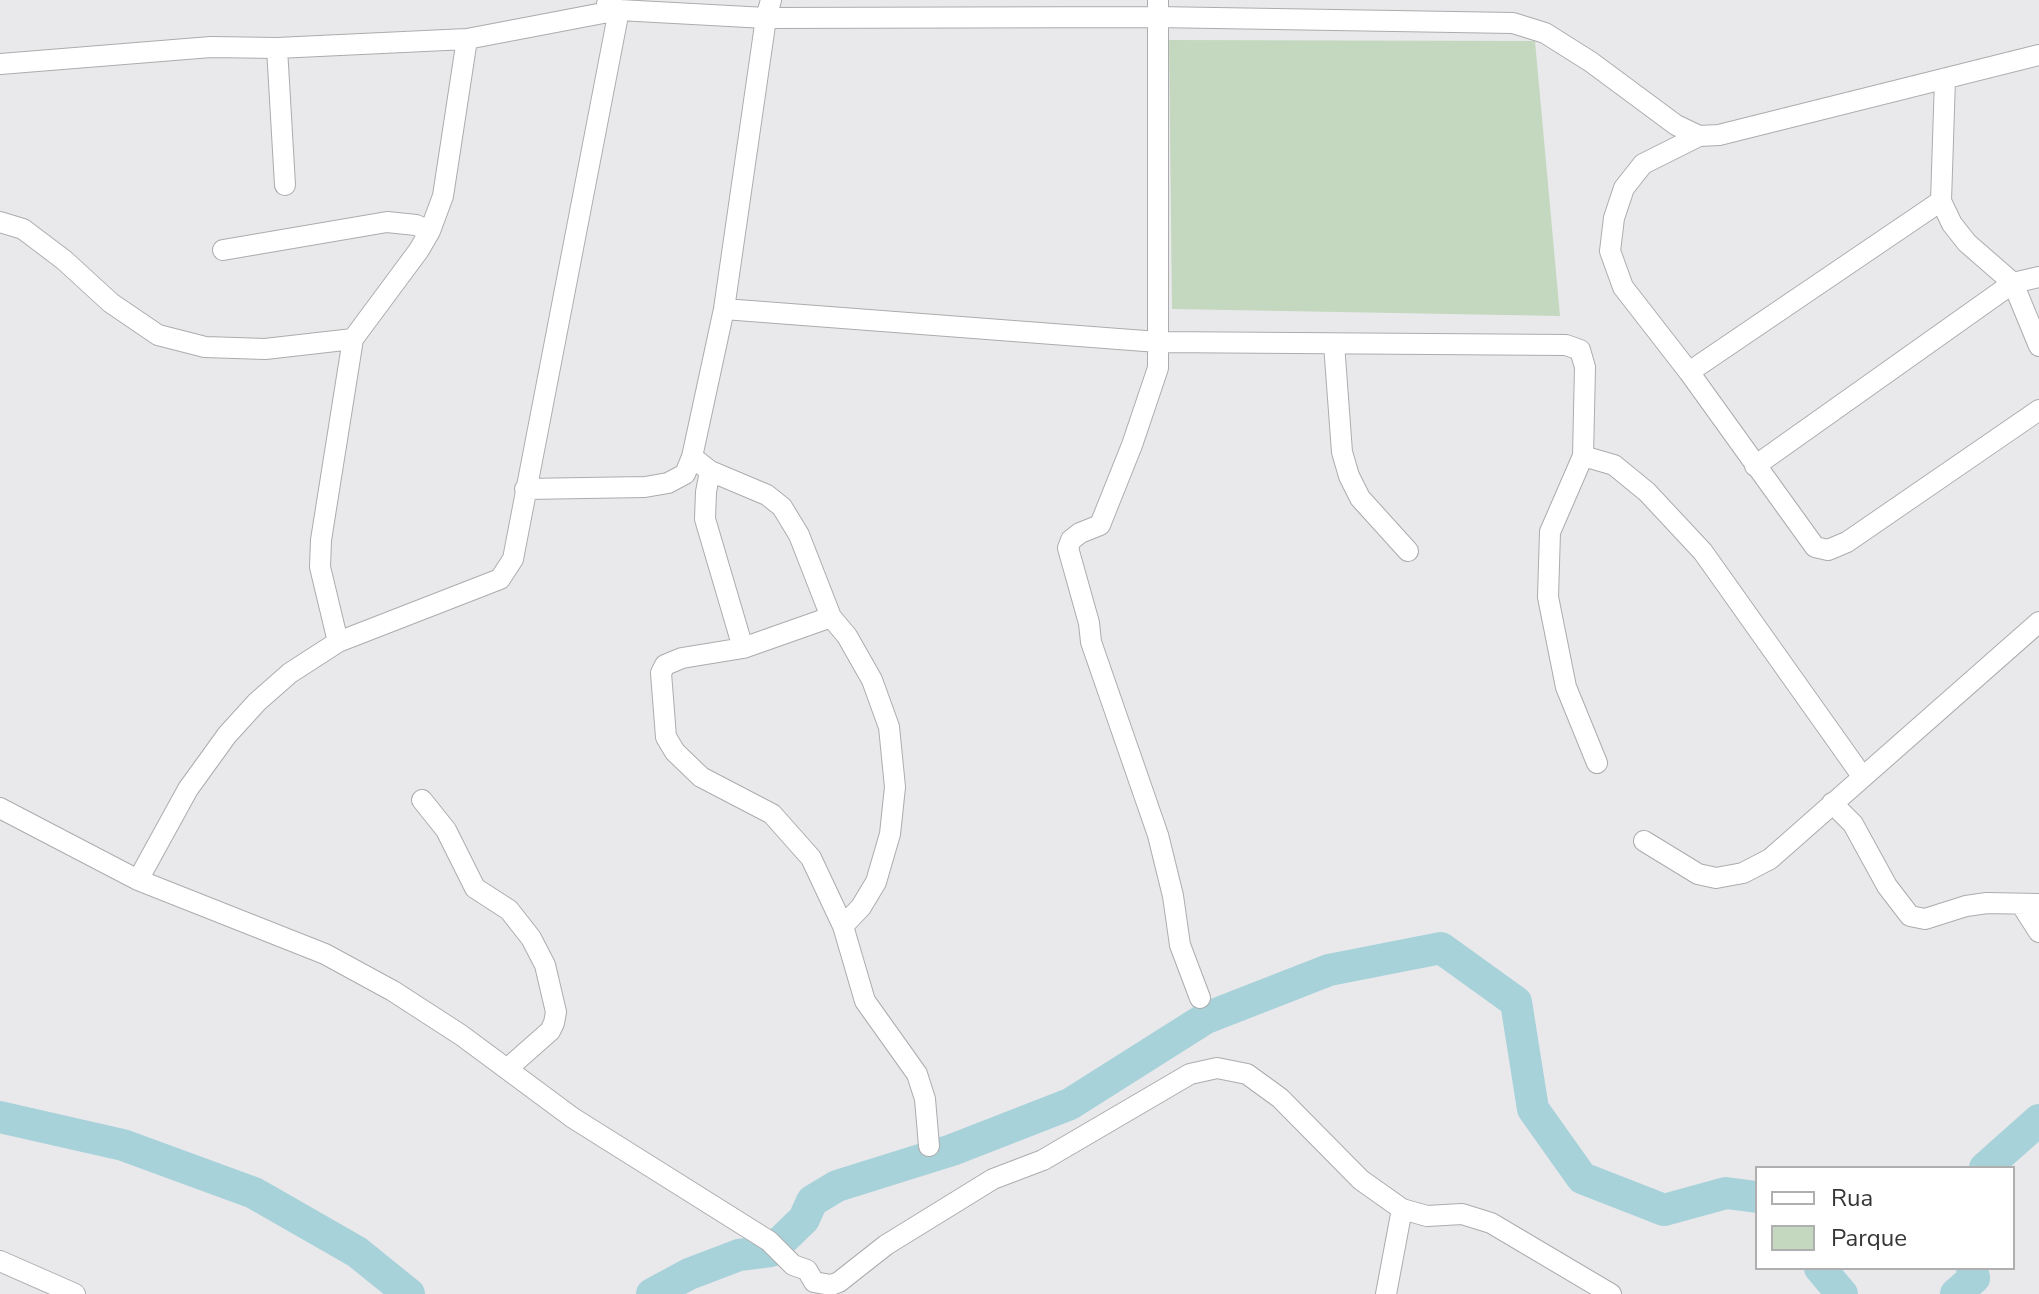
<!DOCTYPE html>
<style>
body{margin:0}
#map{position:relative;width:2039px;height:1294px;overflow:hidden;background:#e9e9ec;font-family:"Nunito Sans",sans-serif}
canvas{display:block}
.legend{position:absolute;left:1755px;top:1166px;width:260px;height:104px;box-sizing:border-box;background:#fff;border:2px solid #afafaf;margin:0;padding:10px 14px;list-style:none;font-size:24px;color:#363638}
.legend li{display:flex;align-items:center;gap:16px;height:40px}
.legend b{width:40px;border:2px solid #afafaf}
</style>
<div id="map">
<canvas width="2039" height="1294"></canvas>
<ul class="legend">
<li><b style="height:10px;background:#fff"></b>Rua</li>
<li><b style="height:22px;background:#c4d8bf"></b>Parque</li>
</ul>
</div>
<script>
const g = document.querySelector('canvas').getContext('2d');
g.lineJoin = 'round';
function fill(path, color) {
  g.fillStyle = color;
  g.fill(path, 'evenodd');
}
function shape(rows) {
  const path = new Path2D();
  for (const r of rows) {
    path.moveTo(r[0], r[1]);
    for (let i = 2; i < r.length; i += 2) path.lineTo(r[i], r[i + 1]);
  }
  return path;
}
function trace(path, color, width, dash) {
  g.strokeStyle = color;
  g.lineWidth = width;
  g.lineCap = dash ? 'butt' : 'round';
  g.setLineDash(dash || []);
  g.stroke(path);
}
const green = shape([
 [1169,40,1535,41,1560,316,1172,309]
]);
const river = shape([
 [0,1117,123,1145,254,1193,357,1252,409,1294],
 [1985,1168,2039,1120],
 [1820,1268,1842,1294],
 [652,1294,689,1274,739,1255,771,1251,804,1219,812,1201,837,1186,952,1150,1070,1104,1206,1018,1329,970,1441,948,1516,1002,1533,1109,1582,1178,1664,1210,1726,1193,1757,1197],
 [1956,1294,1974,1278,1972,1268]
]);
const minor = shape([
 [1158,0,1158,368,1132,445,1100,525,1080,533,1071,540,1068,548,1089,623,1091,642,1158,835,1173,896,1180,945,1200,998],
 [607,4,619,10,766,18,1156,17,1513,23,1545,33,1591,62,1676,125,1699,136,1719,135,2039,55],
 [277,48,285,185],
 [0,64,211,47,277,48,467,39,619,10,513,559,500,579,338,642,290,673,257,702,227,735,188,789,138,880],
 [1945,79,1941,201,1952,224,1967,243,2013,283,2039,346],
 [1699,136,1643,164,1624,188,1614,218,1610,251,1623,287,1689,372,1815,547,1828,550,1847,542,2039,410],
 [0,222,23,229,64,260,111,303,158,335,205,347,265,349,353,339,419,250,430,231,443,196,467,39],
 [223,250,387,222,416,225,430,231],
 [724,309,1158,342,1566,345,1580,350,1585,367,1583,456,1550,532,1548,597,1566,687,1597,763],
 [1334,344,1342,452,1349,476,1360,498,1408,551],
 [1689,372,1941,201],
 [1583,456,1614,465,1647,492,1703,552,1862,776],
 [692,457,710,471,767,495,782,507,799,535,831,617,847,636,872,680,889,727,895,787,890,834,876,882,861,907,843,926],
 [1755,466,2013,283,2039,277],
 [710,471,706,492,705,519,743,648],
 [525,489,645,487,668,483,685,474,692,457,724,309,766,18,771,0],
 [831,617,743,648,682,658,665,665,661,673,666,737,675,752,701,777,772,814,811,858,843,926,865,1001,917,1074,925,1099,929,1146],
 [338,642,320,567,321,540,353,339],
 [422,800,446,830,475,888,509,910,531,938,545,965,556,1012,554,1023,550,1031,507,1069],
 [1832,803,1853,824,1887,886,1910,916,1925,919,1966,906,1987,903,2039,904],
 [0,808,138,880,325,954,393,991,461,1035,573,1118,769,1241,793,1265,807,1270,814,1282],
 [1644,841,1698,874,1716,878,1743,873,1770,859,2039,622],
 [2021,904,2039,932],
 [0,1261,75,1294],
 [814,1282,831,1285,839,1282,886,1245,993,1179,1043,1160,1190,1074,1217,1068,1247,1074,1280,1098,1361,1180,1402,1209,1427,1216,1462,1214,1491,1223,1611,1294],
 [1386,1294,1402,1209]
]);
fill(green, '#c4d8bf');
trace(river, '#a8d2da', 32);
trace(minor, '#acacaf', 22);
trace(minor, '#fff', 20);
</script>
